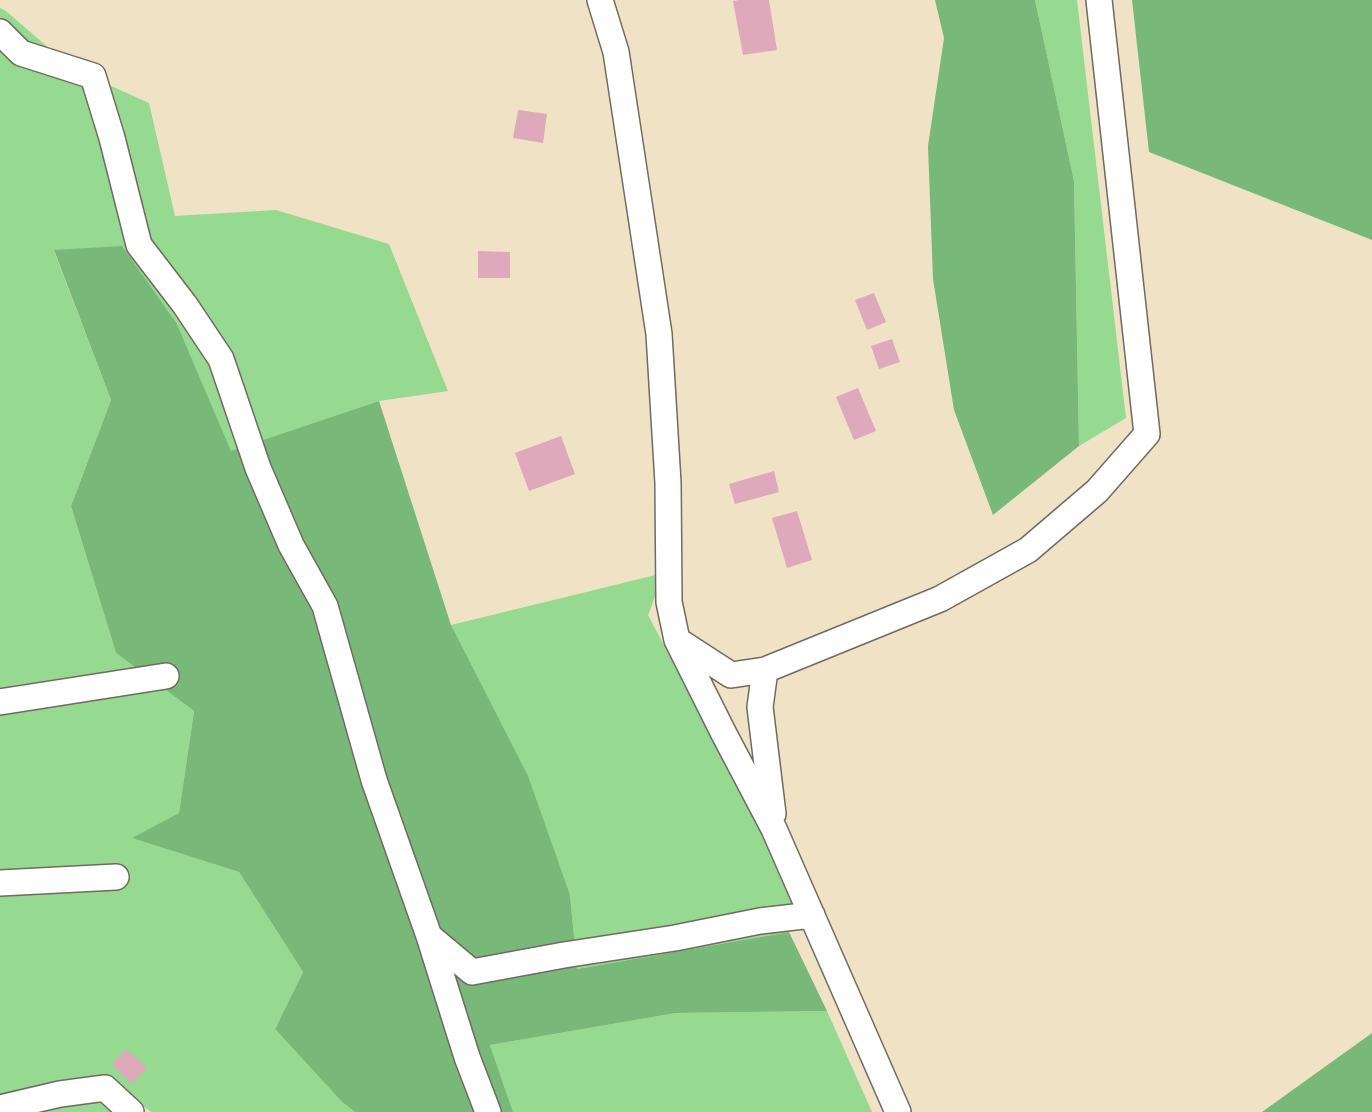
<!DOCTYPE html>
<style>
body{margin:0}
canvas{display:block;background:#f0e2c4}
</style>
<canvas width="1372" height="1112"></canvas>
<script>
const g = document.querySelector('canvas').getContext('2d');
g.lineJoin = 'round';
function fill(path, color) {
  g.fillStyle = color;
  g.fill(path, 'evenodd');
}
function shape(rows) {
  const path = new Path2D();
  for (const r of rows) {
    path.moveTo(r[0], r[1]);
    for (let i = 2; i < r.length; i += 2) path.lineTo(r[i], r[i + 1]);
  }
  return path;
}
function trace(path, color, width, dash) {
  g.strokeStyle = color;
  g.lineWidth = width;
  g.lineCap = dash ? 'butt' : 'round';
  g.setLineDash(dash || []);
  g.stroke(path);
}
const green = shape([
 [1035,0,1077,0,1126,418,1079,446,1074,181],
 [0,8,6,11,73,69,149,103,175,216,276,210,389,244,448,391,379,401,231,452,177,324,54,251,111,400,71,506,116,653,194,711,179,813,133,838,239,872,303,972,275,1029,342,1102,355,1112,151,1112,104,1075,58,1083,0,1099],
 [664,573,648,615,799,901,789,932,577,969,570,895,451,625],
 [827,1011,872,1112,513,1112,490,1045,676,1013],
 [101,1098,113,1112,39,1112]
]);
const forest = shape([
 [935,0,1035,0,1074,181,1079,446,993,515,954,410,933,279,928,146,944,38],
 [1132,0,1372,0,1372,240,1149,152],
 [122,246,177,324,231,451,379,401,451,625,528,776,570,895,577,969,789,932,827,1011,676,1013,490,1045,513,1112,355,1112,342,1102,275,1029,303,972,239,872,132,838,179,813,194,711,116,653,71,506,111,400,54,250],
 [1372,1033,1372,1112,1262,1112]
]);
const building = shape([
 [739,0,769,0,777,50,743,55,733,1],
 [518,110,547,114,543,143,513,138],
 [478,251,510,252,510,278,478,278],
 [874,293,886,322,867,330,855,300],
 [892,339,900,362,879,369,871,346],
 [858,388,876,431,854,440,836,397],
 [561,436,575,474,529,491,515,453],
 [774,471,779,492,735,504,729,484],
 [797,511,812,560,787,568,772,518],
 [126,1049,147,1068,132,1084,112,1065]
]);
const minor = shape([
 [600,0,616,52,659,334,668,483,669,602,677,640,731,675,765,670,940,599,1028,550,1097,491,1147,434,1099,0],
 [0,32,21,53,93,76,112,138,139,245,185,305,221,359,258,468,291,545,325,606,374,780,429,936,472,972,564,955,675,938,760,921,812,915],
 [677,640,723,732,774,829,898,1112],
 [765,670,760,707,773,814],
 [0,702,166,676],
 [0,883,116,877],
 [429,936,467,1057,488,1112],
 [0,1108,60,1094,105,1088,131,1112]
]);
fill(green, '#96d990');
fill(forest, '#78b97a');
fill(building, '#dea9ba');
trace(minor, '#706b61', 28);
trace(minor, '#fff', 25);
</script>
